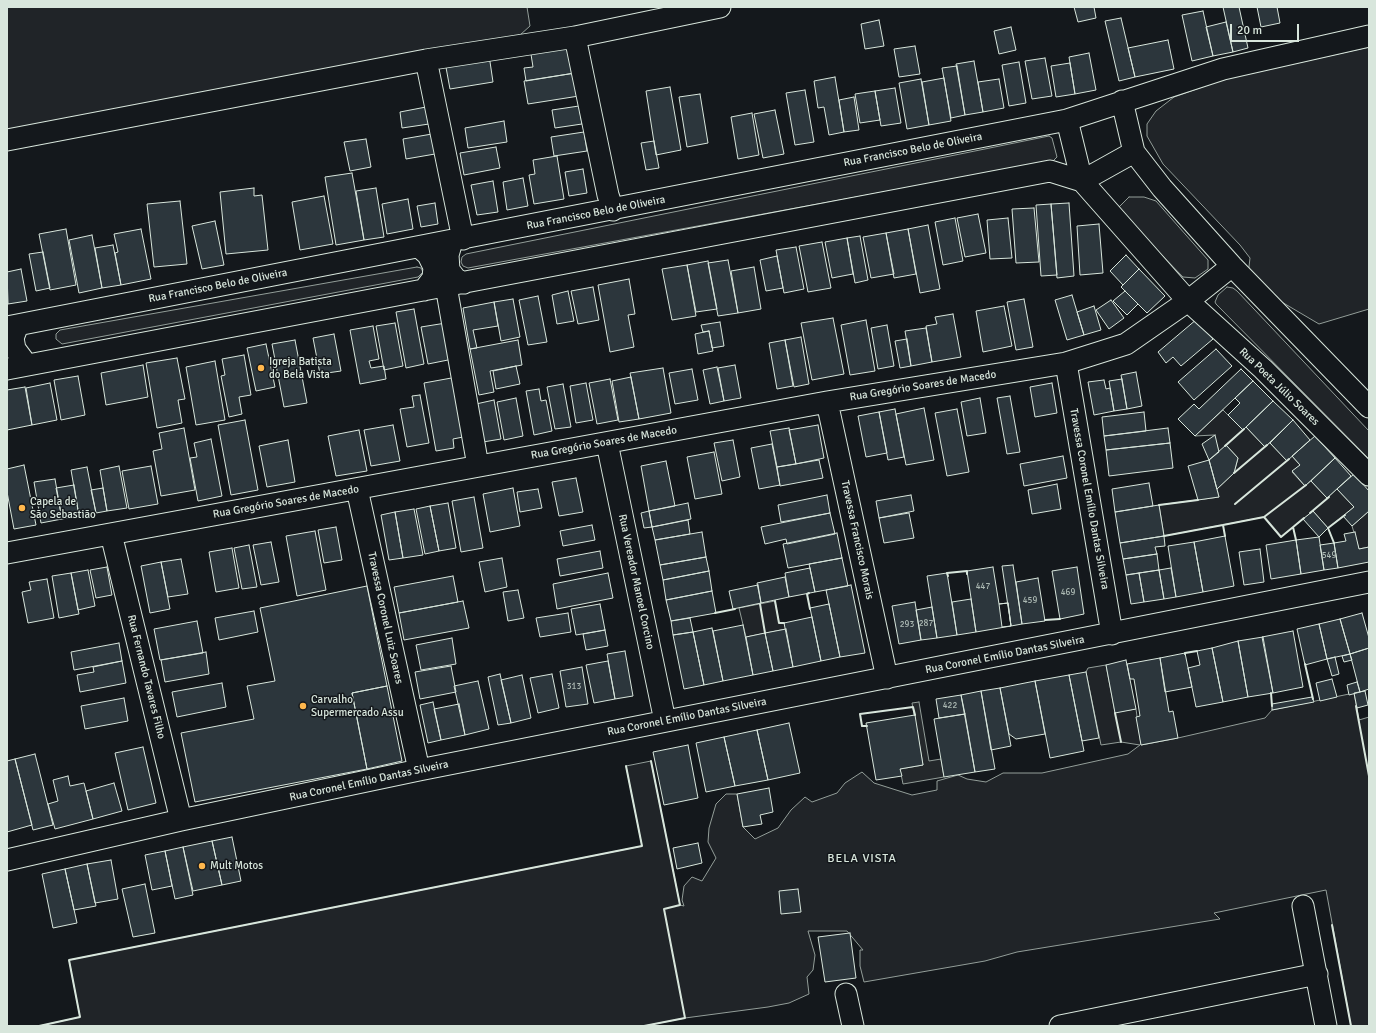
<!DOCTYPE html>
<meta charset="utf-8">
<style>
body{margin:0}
#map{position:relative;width:1376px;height:1033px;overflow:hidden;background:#14181c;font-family:Signika,sans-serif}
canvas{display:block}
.frame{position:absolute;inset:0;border:8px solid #d8e6dc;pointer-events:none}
.scale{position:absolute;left:1230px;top:24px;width:69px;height:18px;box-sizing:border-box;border:2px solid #d8e6dc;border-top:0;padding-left:5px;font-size:12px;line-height:14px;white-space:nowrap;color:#d8e6dc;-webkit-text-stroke:3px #14181c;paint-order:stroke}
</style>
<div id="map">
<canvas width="1376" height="1033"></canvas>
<div class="frame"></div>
<div class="scale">20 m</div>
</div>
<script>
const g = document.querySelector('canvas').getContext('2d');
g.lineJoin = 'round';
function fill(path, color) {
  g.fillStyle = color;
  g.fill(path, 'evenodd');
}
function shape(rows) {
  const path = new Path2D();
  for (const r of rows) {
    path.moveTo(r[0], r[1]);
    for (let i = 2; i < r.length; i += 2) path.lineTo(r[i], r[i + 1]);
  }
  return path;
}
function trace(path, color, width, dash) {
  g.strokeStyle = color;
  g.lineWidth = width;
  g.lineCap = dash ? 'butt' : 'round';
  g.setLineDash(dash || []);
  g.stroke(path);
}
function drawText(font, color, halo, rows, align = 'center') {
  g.font = font + ' Signika,sans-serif';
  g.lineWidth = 3;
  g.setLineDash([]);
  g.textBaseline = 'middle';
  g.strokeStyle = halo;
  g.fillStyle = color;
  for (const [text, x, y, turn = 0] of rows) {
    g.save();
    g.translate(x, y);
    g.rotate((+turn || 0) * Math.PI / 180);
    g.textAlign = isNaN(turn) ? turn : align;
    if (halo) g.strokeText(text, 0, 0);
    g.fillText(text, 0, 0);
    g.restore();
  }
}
const green = shape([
 [7,7,527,7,530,26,520,35,7,134,7,7],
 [1369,47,1369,309,1319,324,1280,301,1248,275,1250,258,1240,245,1163,164,1147,136,1147,124,1156,111,1174,97,1225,79,1369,47],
 [1049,136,1052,138,1057,157,1053,161,468,268,463,266,461,262,462,257,466,254,1049,136],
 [1129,197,1144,197,1156,201,1208,260,1208,269,1195,278,1183,277,1121,213,1119,207,1129,197],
 [417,267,421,268,423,272,418,277,62,344,56,339,56,334,60,330,417,267],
 [1227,287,1233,288,1237,291,1369,431,1369,459,1216,304,1215,302,1218,295,1227,287],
 [1223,410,1243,430,1246,427,1265,447,1270,443,1287,461,1292,456,1300,465,1292,472,1305,486,1311,481,1327,498,1337,489,1354,507,1328,528,1313,511,1281,537,1264,517,1164,536,1159,505,1219,497,1217,489,1234,473,1238,458,1226,445,1219,452,1214,435,1195,436,1223,410],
 [1369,511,1369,547,1359,549,1352,526,1369,511],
 [775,601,779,623,784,623,786,629,746,637,739,608,775,601],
 [1106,665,1115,712,1136,709,1141,745,1178,738,1265,718,1272,710,1354,693,1359,720,1369,717,1369,1026,1351,1026,1326,890,1214,913,1220,919,1017,952,985,961,864,982,860,966,860,950,863,950,847,931,808,931,815,955,813,970,807,977,809,994,789,1003,768,1007,685,1018,644,1026,39,1026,80,1017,69,960,642,846,626,766,651,761,680,905,684,906,682,900,684,886,692,877,702,881,716,858,708,842,709,828,716,804,726,794,737,794,743,827,755,839,778,828,791,810,805,797,812,802,837,793,845,783,862,772,874,783,912,795,937,790,937,781,958,775,967,779,986,782,1003,773,1042,773,1128,754,1140,745,1121,742,1101,745,1086,672,1088,668,1106,665]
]);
const parking = shape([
 [919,702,929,761,941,759,944,777,903,784,900,769,923,765,912,703,919,702]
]);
const building = shape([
 [1074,7,1094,7,1096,18,1078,22,1074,7],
 [1223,7,1239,7,1248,48,1233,52,1223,7],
 [1257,7,1277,7,1280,23,1261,27,1257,7],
 [1203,11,1213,56,1192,61,1182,15,1203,11],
 [1121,18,1135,77,1119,81,1105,21,1121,18],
 [879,20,884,46,865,49,861,24,879,20],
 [1226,22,1233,52,1213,56,1206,27,1226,22],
 [1011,27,1016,50,999,54,994,31,1011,27],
 [1168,40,1174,69,1135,77,1128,48,1168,40],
 [569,41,575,73,526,81,524,68,533,67,530,48,569,41],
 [915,46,920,74,899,77,894,49,915,46],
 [1089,53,1096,90,1075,94,1069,57,1089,53],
 [489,55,493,82,450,89,445,62,489,55],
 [1045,58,1052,96,1032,99,1025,61,1045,58],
 [974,61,983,112,965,115,956,64,974,61],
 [1019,62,1026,103,1009,106,1002,65,1019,62],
 [1070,63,1075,94,1056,97,1051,66,1070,63],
 [957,66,965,115,951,118,942,68,957,66],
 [575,73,579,96,528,104,524,81,575,73],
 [835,77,844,132,829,135,824,107,818,108,814,81,835,77],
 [944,78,951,121,929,125,922,82,944,78],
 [921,79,929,125,907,129,899,83,921,79],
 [999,79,1004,108,983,112,978,82,999,79],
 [670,87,681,150,656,155,646,91,670,87],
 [895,88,901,123,881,126,875,91,895,88],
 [805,90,814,142,795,145,786,93,805,90],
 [875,91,880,120,860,123,855,94,875,91],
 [700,94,708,143,687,147,679,97,700,94],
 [854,97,859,130,844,132,839,100,854,97],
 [579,106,582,124,555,128,552,110,579,106],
 [426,107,429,124,402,128,400,112,426,107],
 [775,110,784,154,763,158,754,114,775,110],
 [752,113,759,155,738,159,731,117,752,113],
 [504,121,507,142,468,148,465,128,504,121],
 [584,132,587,151,554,156,551,137,584,132],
 [432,134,435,154,406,159,403,139,432,134],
 [366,139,371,167,350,171,344,142,366,139],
 [654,141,659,168,646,170,641,143,654,141],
 [496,147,500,168,464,175,460,153,496,147],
 [557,156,564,199,534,204,529,175,535,174,533,160,557,156],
 [583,169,587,193,569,196,565,172,583,169],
 [352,173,364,240,336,245,325,177,352,173],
 [523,178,528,206,507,210,503,182,523,178],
 [493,181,498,212,477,215,471,185,493,181],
 [254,188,254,196,262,195,268,250,226,254,220,192,254,188],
 [376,188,384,237,364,240,356,191,376,188],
 [324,196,333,244,300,250,292,202,324,196],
 [408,199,413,229,387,234,382,204,408,199],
 [180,201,187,264,154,267,147,204,180,201],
 [435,203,438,224,421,227,417,206,435,203],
 [1069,203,1074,276,1057,278,1051,204,1069,203],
 [1051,204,1057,275,1041,276,1036,205,1051,204],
 [1034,208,1039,262,1016,263,1012,209,1034,208],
 [978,214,986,253,965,257,957,218,978,214],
 [955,218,963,261,943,265,935,222,955,218],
 [1008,218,1012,258,990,259,987,220,1008,218],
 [215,221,224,265,202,269,192,226,215,221],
 [1099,224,1103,273,1080,275,1077,226,1099,224],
 [928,225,940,289,920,293,908,229,928,225],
 [66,229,76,285,50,290,39,234,66,229],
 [141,229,151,279,121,285,115,253,118,252,114,234,141,229],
 [908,229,916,274,894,278,886,233,908,229],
 [886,233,894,274,871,278,863,237,886,233],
 [92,235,102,288,79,293,69,240,92,235],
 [860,236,868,280,855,283,847,238,860,236],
 [847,238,853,274,832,278,825,242,847,238],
 [822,242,831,288,808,292,799,246,822,242],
 [113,245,121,285,102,288,95,248,113,245],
 [796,247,804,289,784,293,776,250,796,247],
 [43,252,50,288,36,291,29,254,43,252],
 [1126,255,1139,269,1123,285,1110,271,1126,255],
 [777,256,783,288,766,291,760,260,777,256],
 [728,260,738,313,718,316,708,263,728,260],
 [708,261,717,309,696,312,687,265,708,261],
 [687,265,696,316,672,320,662,269,687,265],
 [754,267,761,309,738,313,731,271,754,267],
 [21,269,27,301,8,304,7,272,21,269],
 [1139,269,1165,296,1147,313,1121,287,1139,269],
 [629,279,635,314,628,315,634,347,610,352,598,285,629,279],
 [593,287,599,320,578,324,571,291,593,287],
 [568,291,574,321,557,324,552,295,568,291],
 [1125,291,1138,304,1127,315,1113,301,1125,291],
 [1072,295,1084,335,1067,340,1055,300,1072,295],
 [538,296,547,342,528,345,519,300,538,296],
 [513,299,520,337,501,341,494,302,513,299],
 [1024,299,1033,347,1016,350,1007,302,1024,299],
 [1111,300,1124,318,1109,329,1096,310,1111,300],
 [494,302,498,326,473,330,477,348,470,349,463,308,494,302],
 [1004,306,1012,346,983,352,976,311,1004,306],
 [1094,306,1101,330,1084,335,1077,312,1094,306],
 [414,309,424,364,406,368,396,312,414,309],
 [953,314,961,357,932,362,926,326,937,324,935,317,953,314],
 [833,318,844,374,812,380,801,323,833,318],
 [1197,319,1213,339,1181,366,1173,357,1166,363,1158,352,1197,319],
 [866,320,875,371,850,375,841,325,866,320],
 [720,322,724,346,712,348,709,331,703,332,701,325,720,322],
 [395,323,403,366,384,370,376,326,395,323],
 [446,323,453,359,428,364,421,327,446,323],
 [887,325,894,366,878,369,871,328,887,325],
 [373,326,379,359,369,361,371,368,384,366,386,379,360,384,350,330,373,326],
 [926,328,932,362,911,366,905,331,926,328],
 [709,331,713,351,698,354,695,334,709,331],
 [334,334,341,371,320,374,313,338,334,334],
 [801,337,809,384,794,387,785,340,801,337],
 [907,339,911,366,900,368,895,341,907,339],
 [295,340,307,403,284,407,272,344,295,340],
 [518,340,522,365,490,371,494,392,479,395,470,349,518,340],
 [785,340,793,386,777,389,769,343,785,340],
 [266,344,275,387,256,391,247,348,266,344],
 [1216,349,1232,366,1194,400,1178,382,1216,349],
 [244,355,251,395,239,397,242,414,229,417,221,376,225,375,222,359,244,355],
 [177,358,185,399,178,400,182,423,157,428,146,363,177,358],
 [215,361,225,420,196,425,186,367,215,361],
 [143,365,148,397,106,405,101,373,143,365],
 [735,365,741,398,724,401,718,368,735,365],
 [516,366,520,384,496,389,493,371,516,366],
 [717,367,724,401,710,404,703,370,717,367],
 [663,368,671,413,639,419,630,373,663,368],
 [692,369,698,400,675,404,669,373,692,369],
 [1241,369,1253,381,1195,436,1178,419,1194,404,1199,409,1241,369],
 [1136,372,1142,406,1127,409,1121,375,1136,372],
 [78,376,85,415,61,420,54,380,78,376],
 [457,377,468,436,453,439,454,448,436,451,424,383,457,377],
 [631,377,639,419,619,422,612,381,631,377],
 [610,379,618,420,597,424,589,383,610,379],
 [1122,379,1127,409,1114,411,1109,381,1122,379],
 [1104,380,1106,389,1110,388,1114,411,1094,415,1088,382,1104,380],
 [1253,381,1273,401,1243,430,1228,415,1240,403,1235,398,1253,381],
 [50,383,57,420,32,425,26,388,50,383],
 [586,383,593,420,576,423,570,386,586,383],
 [1052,383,1057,413,1035,417,1030,387,1052,383],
 [563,384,571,427,555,429,547,387,563,384],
 [25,387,32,425,7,430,7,390,25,387],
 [539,389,541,401,546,400,552,431,534,435,526,391,539,389],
 [420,395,429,443,407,447,400,409,414,407,412,396,420,395],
 [1010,396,1020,452,1007,454,997,398,1010,396],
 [516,398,523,436,504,440,497,402,516,398],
 [980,398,986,433,967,436,961,402,980,398],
 [494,400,501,439,483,442,476,404,494,400],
 [1273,401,1293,420,1265,447,1246,427,1273,401],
 [924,408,934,460,906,465,896,414,924,408],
 [895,409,904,457,888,460,879,412,895,409],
 [957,409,969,472,947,476,935,413,957,409],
 [879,412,887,453,866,457,858,416,879,412],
 [1144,412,1146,431,1104,436,1102,417,1144,412],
 [245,420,258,490,231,495,218,425,245,420],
 [1293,420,1310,440,1287,461,1270,443,1293,420],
 [393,425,400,461,371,466,364,430,393,425],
 [818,425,824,458,796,464,789,430,818,425],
 [184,428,195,490,161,496,153,451,162,449,159,433,184,428],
 [789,428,796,464,777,467,770,431,789,428],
 [1168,428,1170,443,1106,450,1104,436,1168,428],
 [359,430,367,471,336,476,328,436,359,430],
 [1215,435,1219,452,1209,460,1202,444,1215,435],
 [1315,436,1335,458,1305,486,1292,471,1300,465,1292,456,1315,436],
 [211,439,222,496,198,501,190,458,197,457,194,443,211,439],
 [288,440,295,482,267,487,259,446,288,440],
 [733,440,740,477,722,481,714,443,733,440],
 [1170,443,1173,468,1109,476,1106,450,1170,443],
 [772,444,780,485,759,489,751,448,772,444],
 [1226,445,1238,458,1234,473,1217,489,1209,460,1226,445],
 [714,452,722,494,695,499,687,457,714,452],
 [1063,456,1067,478,1024,486,1020,464,1063,456],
 [1335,458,1351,476,1327,498,1311,481,1335,458],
 [819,460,823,478,780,486,777,467,819,460],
 [1209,460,1219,497,1198,500,1188,466,1209,460],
 [666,461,675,506,649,511,641,466,666,461],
 [24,465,36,525,14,529,7,492,7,469,24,465],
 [119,466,127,508,107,511,100,470,119,466],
 [151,466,158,504,129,509,122,471,151,466],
 [87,467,96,513,79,516,71,470,87,467],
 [1354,474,1369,491,1369,511,1352,526,1343,516,1354,507,1337,489,1354,474],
 [576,478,583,512,559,516,552,482,576,478],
 [55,479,62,519,41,523,34,482,55,479],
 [1149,483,1153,506,1115,512,1112,489,1149,483],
 [1057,484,1061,509,1032,514,1028,490,1057,484],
 [74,485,79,516,62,519,56,488,74,485],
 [103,488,107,511,96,513,91,490,103,488],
 [513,488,520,526,490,532,483,494,513,488],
 [538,489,542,508,520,512,517,492,538,489],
 [827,495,830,513,781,522,778,505,827,495],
 [911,495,914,511,879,518,876,501,911,495],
 [474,497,483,548,461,552,452,501,474,497],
 [448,503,456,548,439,551,430,506,448,503],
 [688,503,691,519,652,527,649,511,688,503],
 [1159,505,1164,536,1120,543,1115,512,1159,505],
 [430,506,439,551,425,554,416,509,430,506],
 [414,509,423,555,403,558,395,512,414,509],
 [649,511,652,527,644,528,641,513,649,511],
 [1313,511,1328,528,1319,537,1303,519,1313,511],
 [395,512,403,558,389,560,381,515,395,512],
 [830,513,835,534,787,544,786,539,765,544,761,527,830,513],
 [909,513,914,538,884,543,879,518,909,513],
 [688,520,690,534,655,540,652,527,688,520],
 [592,525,595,540,563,546,560,531,592,525],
 [336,527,342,560,324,563,318,530,336,527],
 [315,531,326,590,297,596,286,536,315,531],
 [702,532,706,557,660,565,655,540,702,532],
 [1355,532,1359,549,1369,547,1369,562,1338,568,1334,543,1346,541,1344,534,1355,532],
 [837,533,842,558,788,568,783,544,837,533],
 [1164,536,1165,546,1155,547,1157,554,1123,559,1120,543,1164,536],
 [1225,536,1234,586,1203,592,1194,542,1225,536],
 [1319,537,1324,570,1301,574,1296,540,1319,537],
 [1296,540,1301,574,1271,579,1266,545,1296,540],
 [271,542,279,582,261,585,253,545,271,542],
 [1194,542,1203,592,1176,597,1168,546,1194,542],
 [1334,543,1338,568,1324,570,1320,545,1334,543],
 [249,545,257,587,242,589,234,548,249,545],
 [232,548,239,588,216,592,209,552,232,548],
 [1260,549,1264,582,1244,585,1239,552,1260,549],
 [600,551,603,568,560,576,557,559,600,551],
 [1157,554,1159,570,1126,575,1123,559,1157,554],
 [706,557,709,571,663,580,660,565,706,557],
 [502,558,507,587,485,592,479,562,502,558],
 [842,558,848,586,815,592,809,564,842,558],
 [181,559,188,594,168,597,161,562,181,559],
 [161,562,170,609,150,613,141,566,161,562],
 [1013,565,1022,624,1011,626,1002,566,1013,565],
 [107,567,112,595,96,598,90,570,107,567],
 [993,567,999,604,1008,603,1011,626,976,632,967,571,993,567],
 [1077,567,1084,614,1060,619,1052,571,1077,567],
 [810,568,815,592,789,597,785,573,810,568],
 [1171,568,1176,597,1164,599,1159,570,1171,568],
 [88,570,95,606,78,610,71,573,88,570],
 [1159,570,1164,599,1144,602,1139,573,1159,570],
 [709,571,712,591,666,600,663,580,709,571],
 [71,573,79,614,59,618,52,576,71,573],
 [608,573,613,598,557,609,553,584,608,573],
 [947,573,957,635,937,638,927,576,947,573],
 [1139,573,1144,602,1131,604,1126,575,1139,573],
 [453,576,458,602,399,613,394,587,453,576],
 [785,577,789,597,761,603,757,583,785,577],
 [1038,578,1045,621,1022,624,1016,582,1038,578],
 [47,579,54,618,28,623,22,592,31,590,29,582,47,579],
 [758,585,761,603,733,609,729,591,758,585],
 [851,585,865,653,840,657,826,590,851,585],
 [367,586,387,686,352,693,367,769,195,802,181,733,254,719,247,686,275,681,260,608,367,586],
 [518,590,524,618,508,621,503,592,518,590],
 [712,591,716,613,671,621,666,600,712,591],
 [971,599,976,632,957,635,952,602,971,599],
 [463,601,469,628,404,640,399,613,463,601],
 [915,602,921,640,899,644,892,606,915,602],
 [1008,603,1011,626,1002,627,999,604,1008,603],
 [600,604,605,630,576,635,571,609,600,604],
 [829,604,840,657,821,661,810,608,829,604],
 [932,607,937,638,921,640,916,610,932,607],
 [254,611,258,632,219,640,215,618,254,611],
 [568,613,571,632,540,637,536,618,568,613],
 [1362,613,1369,638,1369,648,1350,654,1340,619,1362,613],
 [812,617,821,661,793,667,784,623,812,617],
 [690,618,693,632,673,635,671,621,690,618],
 [1340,619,1350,654,1327,659,1319,624,1340,619],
 [197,621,203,653,160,660,154,629,197,621],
 [1319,624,1327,659,1305,665,1297,629,1319,624],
 [743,625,753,675,723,681,713,631,743,625],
 [712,628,723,681,704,685,693,632,712,628],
 [786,629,793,667,773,671,765,633,786,629],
 [605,630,608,646,586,650,583,634,605,630],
 [1293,631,1303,687,1273,693,1262,637,1293,631],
 [693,632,704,685,684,689,673,635,693,632],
 [765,633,773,671,753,675,746,637,765,633],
 [1263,637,1273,693,1248,697,1238,641,1263,637],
 [452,638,456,664,421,670,416,645,452,638],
 [1238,641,1248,697,1223,702,1212,648,1238,641],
 [119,643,122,661,74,670,71,652,119,643],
 [1212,648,1223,702,1196,707,1188,668,1200,665,1197,651,1212,648],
 [1369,648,1369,689,1360,692,1350,654,1369,648],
 [625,651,633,696,615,699,607,654,625,651],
 [206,652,209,674,165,682,161,660,206,652],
 [1185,653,1192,687,1165,692,1160,658,1185,653],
 [1350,654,1352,660,1344,662,1342,656,1350,654],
 [1335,657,1339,674,1332,676,1327,659,1335,657],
 [1160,658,1169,712,1173,711,1178,738,1141,745,1136,717,1140,716,1134,679,1130,679,1127,664,1160,658],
 [1126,660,1136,709,1115,713,1106,665,1126,660],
 [122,661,126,683,80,692,77,675,94,672,93,667,122,661],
 [608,661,615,699,594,703,586,665,608,661],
 [451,666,456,692,420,699,415,672,451,666],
 [582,667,588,704,566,707,560,671,582,667],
 [1086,672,1099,738,1082,741,1069,675,1086,672],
 [500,674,511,723,498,725,488,677,500,674],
 [552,674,559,708,538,713,530,678,552,674],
 [522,675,531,718,511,723,501,680,522,675],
 [1069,675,1084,751,1050,758,1035,681,1069,675],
 [1332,679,1337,697,1320,701,1316,683,1332,679],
 [478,681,489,729,465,735,454,686,478,681],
 [1035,681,1045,734,1016,739,1009,734,1000,688,1035,681],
 [1357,682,1360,692,1349,695,1347,685,1357,682],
 [222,683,226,707,177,717,172,692,222,683],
 [387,686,402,761,367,769,352,693,387,686],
 [1000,688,1011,746,991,750,981,691,1000,688],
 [981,691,995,769,975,772,961,695,981,691],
 [1365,691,1368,705,1357,708,1354,693,1365,691],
 [961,695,965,714,939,718,936,699,961,695],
 [1312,697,1314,702,1272,710,1272,704,1312,697],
 [124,698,128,721,85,729,81,706,124,698],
 [433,702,441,740,428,743,420,705,433,702],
 [459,704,465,735,441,740,434,709,459,704],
 [965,714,975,772,944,777,934,719,965,714],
 [915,715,923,765,900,769,902,776,876,780,866,723,915,715],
 [789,723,800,773,768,780,757,730,789,723],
 [757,730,768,780,735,786,724,737,757,730],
 [724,737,735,786,706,792,696,743,724,737],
 [688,745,698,798,664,805,653,752,688,745],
 [143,747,156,803,128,810,115,753,143,747],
 [35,754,53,825,33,830,15,759,35,754],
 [15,759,32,825,7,832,7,761,15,759],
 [68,776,70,786,84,783,93,819,55,829,48,804,58,801,53,780,68,776],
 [114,783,122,811,93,819,86,791,114,783],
 [769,788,773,812,760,815,762,824,743,827,737,794,769,788],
 [232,837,241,881,222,885,212,841,232,837],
 [212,841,222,885,193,891,183,847,212,841],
 [698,843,702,863,677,869,673,848,698,843],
 [183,847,193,895,175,899,165,851,183,847],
 [165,851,172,886,152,890,145,855,165,851],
 [111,860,118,899,95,903,87,864,111,860],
 [87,864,96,906,74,910,65,869,87,864],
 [65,869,77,923,53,928,42,874,65,869],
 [145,884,155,933,133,937,122,889,145,884],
 [798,889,801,912,781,914,779,891,798,889],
 [850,933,856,978,825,982,818,937,850,933]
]);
const street = shape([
 [575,37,608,195,613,210],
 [426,60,463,239],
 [1122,101,1134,152,1162,188,1232,266,1369,407],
 [1067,120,1082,181,1188,301,1263,369,1369,475],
 [7,140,426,60,575,37,720,7],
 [452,241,448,255,449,270,456,279,464,283],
 [419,247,428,255,434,267,433,278,424,290],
 [446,286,478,466],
 [18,325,13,338,15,349,27,365],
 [7,327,1067,120,1223,69,1369,36],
 [1066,363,1112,634],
 [7,369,1050,171,1082,181,1134,152],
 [827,402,887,678],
 [607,443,665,721],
 [357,489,419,770],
 [111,534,181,820],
 [7,553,827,402,1066,363,1126,344,1188,301,1232,266],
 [7,860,181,820,419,770,1369,582],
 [1303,906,1326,1026],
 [846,994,853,1026],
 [1060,1026,1317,974]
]);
const wall = shape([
 [1225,446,1244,429],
 [1234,473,1267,445],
 [1235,504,1289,459],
 [1159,505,1198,500],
 [1310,513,1329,497],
 [1264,517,1281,537,1304,518],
 [1223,525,1264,517,1306,485],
 [1293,527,1296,540],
 [1164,536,1223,525,1225,536],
 [1334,543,1328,528,1345,515],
 [948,576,947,573,967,571,967,574],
 [809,593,807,594,810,609],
 [775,601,779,623,784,623],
 [760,604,765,633],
 [715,613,735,609],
 [1045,620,1060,619],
 [1185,654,1185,653,1197,651],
 [1305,664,1313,699],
 [1271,693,1272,706],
 [1356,706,1369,776],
 [1115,713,1121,742],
 [867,726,862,726,860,714,913,707,915,715],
 [1332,925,1351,1026],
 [39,1026,80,1017,69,960,642,846,626,766],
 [644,1026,685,1018,664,909,680,905,651,761]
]);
const markers = [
 [261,368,4,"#ffb74d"],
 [22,508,4,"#ffb74d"],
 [303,706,4,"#ffb74d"],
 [202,866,4,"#ffb74d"]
];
const numberNames = [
 ["549",1329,556],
 ["447",983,587],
 ["469",1068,593],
 ["459",1030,601],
 ["287",926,624],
 ["293",907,625],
 ["313",574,687],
 ["422",950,706]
];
const streetNames = [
 ["Rua Francisco Belo de Oliveira",913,150,-11],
 ["Rua Francisco Belo de Oliveira",596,213,-11],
 ["Rua Francisco Belo de Oliveira",218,286,-11],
 ["Rua Gregório Soares de Macedo",923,386,-9],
 ["Rua Poeta Júlio Soares",1279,387,44],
 ["Rua Gregório Soares de Macedo",604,443,-10],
 ["Travessa Coronel Emílio Dantas Silveira",1089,499,80],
 ["Rua Gregório Soares de Macedo",286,502,-10],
 ["Travessa Francisco Morais",857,540,78],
 ["Rua Vereador Manoel Corcino",636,582,78],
 ["Travessa Coronel Luiz Soares",385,618,78],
 ["Rua Coronel Emílio Dantas Silveira",1005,655,-11],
 ["Rua Fernando Tavares Filho",146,677,76],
 ["Rua Coronel Emílio Dantas Silveira",687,717,-11],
 ["Rua Coronel Emílio Dantas Silveira",369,781,-12]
];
const poiNames = [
 ["Igreja Batista",269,362],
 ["do Bela Vista",269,375],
 ["Capela de",30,502],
 ["São Sebastião",30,515],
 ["Carvalho",311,700],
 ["Supermercado Assu",311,713],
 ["Mult Motos",210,866]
];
const neighbourhoodNames = [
 ["BELA VISTA",862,859]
];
fill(green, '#202428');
trace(green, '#939e99', 1);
fill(parking, '#24282b');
trace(parking, '#939e99', 1);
fill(building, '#2c363c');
trace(building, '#d8e6dc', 1);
trace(street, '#d8e6dc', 23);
trace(street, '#14181c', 21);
trace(wall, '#d8e6dc', 2);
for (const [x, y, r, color] of markers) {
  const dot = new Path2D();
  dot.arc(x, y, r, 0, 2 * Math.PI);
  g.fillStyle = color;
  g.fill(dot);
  trace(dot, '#14181c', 1.5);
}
drawText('9px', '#adbab4', null, numberNames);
drawText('11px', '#d8e6dc', '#14181c', streetNames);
drawText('11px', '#d8e6dc', '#14181c', poiNames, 'left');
g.letterSpacing = '1px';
drawText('12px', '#d8e6dc', '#14181c', neighbourhoodNames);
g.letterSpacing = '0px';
</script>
